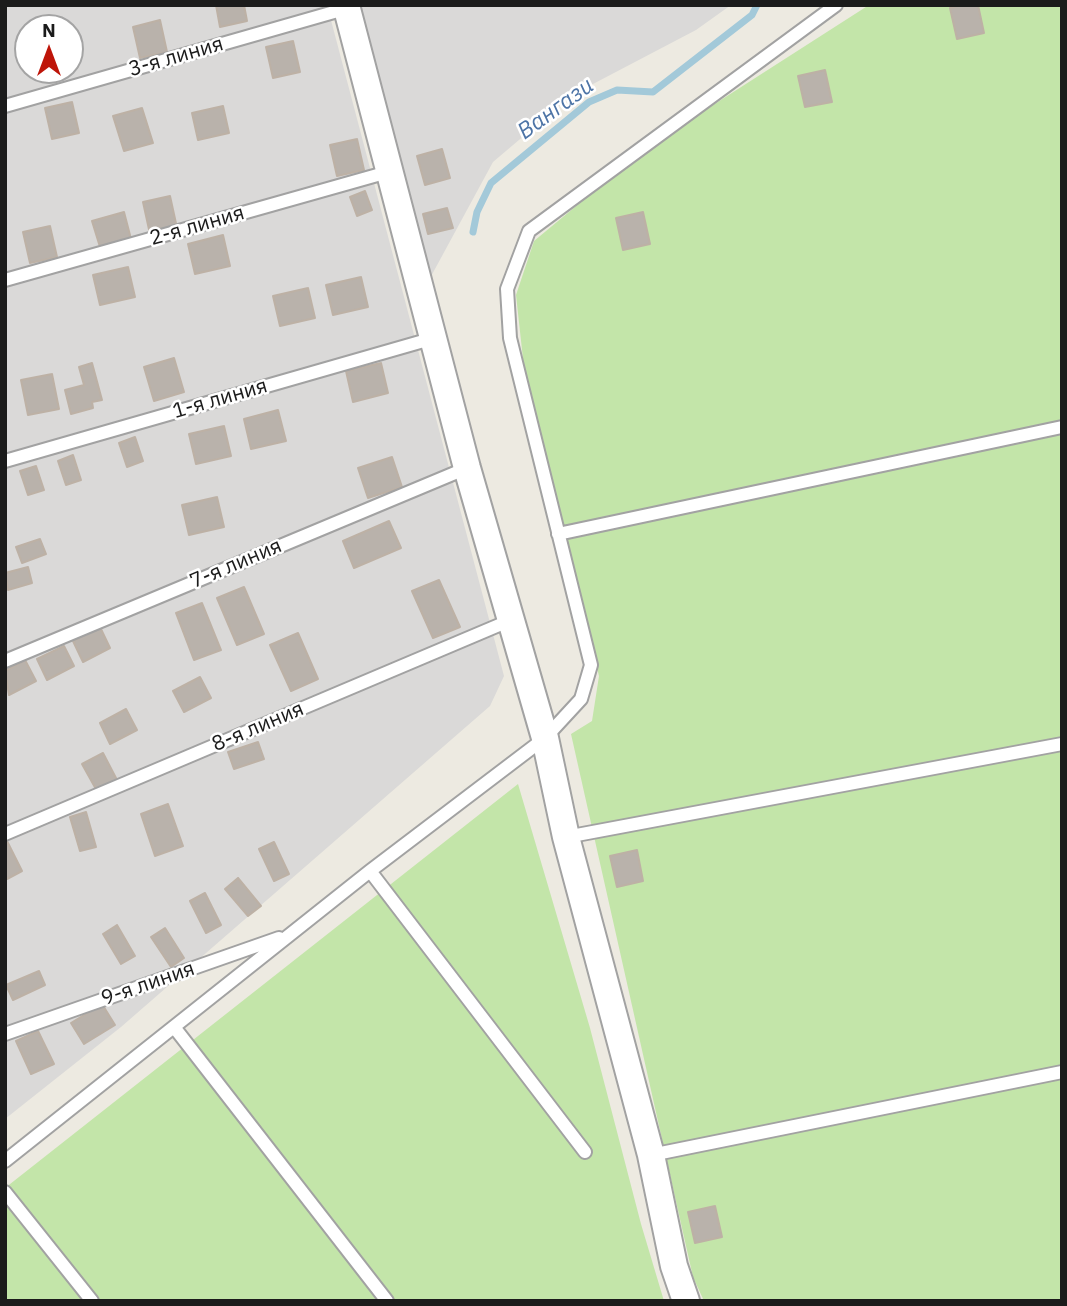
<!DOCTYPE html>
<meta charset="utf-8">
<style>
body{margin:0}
#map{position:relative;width:1067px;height:1306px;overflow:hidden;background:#edeae1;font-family:"IBM Plex Sans",sans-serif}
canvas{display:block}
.frame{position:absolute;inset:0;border:7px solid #1b1b1b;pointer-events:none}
.north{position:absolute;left:14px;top:14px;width:70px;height:70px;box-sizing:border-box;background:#fff;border:2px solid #a4a4a4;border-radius:50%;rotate:0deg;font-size:19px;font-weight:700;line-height:28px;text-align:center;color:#1b1b1b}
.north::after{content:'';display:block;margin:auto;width:24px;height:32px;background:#be1509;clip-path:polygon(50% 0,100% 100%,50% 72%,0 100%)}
</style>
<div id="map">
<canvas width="1067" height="1306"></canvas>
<div class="frame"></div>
<div class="north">N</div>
</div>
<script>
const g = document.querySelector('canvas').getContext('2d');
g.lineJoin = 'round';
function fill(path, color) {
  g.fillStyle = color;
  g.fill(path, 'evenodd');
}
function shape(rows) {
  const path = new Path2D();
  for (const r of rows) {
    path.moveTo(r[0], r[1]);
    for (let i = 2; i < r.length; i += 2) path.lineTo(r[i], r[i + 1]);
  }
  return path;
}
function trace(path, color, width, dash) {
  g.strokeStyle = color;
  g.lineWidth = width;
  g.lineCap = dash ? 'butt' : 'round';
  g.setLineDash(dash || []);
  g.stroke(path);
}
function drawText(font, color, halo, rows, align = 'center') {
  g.font = font + ' "IBM Plex Sans",sans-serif';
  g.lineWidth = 5;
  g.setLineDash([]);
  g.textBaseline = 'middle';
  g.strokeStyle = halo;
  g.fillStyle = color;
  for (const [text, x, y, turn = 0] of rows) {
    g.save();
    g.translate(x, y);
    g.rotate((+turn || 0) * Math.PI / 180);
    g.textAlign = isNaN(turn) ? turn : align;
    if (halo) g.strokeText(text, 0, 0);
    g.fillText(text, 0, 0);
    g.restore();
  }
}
const residential = shape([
 [5,5,327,5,504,676,490,706,121,1027,5,1119],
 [28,28,70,28,70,70,28,70],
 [360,5,731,5,696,30,572,95,493,162,429,280]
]);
const grass = shape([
 [869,5,1062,5,1062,1301,704,1301,693,1277,571,734,592,721,599,676,524,368,516,295,534,241,646,148],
 [518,784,590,1028,641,1224,664,1301,5,1301,5,1188]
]);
const stream = shape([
 [473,232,477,212,491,183,589,102,617,90,653,92,752,15,757,5]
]);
const building = shape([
 [216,5,244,5,247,21,220,27,216,5],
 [961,5,978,5,984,33,957,39,950,8,961,5],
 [160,20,167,52,140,58,133,27,160,20],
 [293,41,300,72,273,78,266,47,293,41],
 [34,70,63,70,64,74,37,80,34,70],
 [825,70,832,102,805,107,798,76,825,70],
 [72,102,79,133,52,139,45,108,72,102],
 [223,106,229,133,198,140,192,113,223,106],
 [142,108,153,143,124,151,113,116,142,108],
 [357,139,364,170,337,176,330,145,357,139],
 [442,149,450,178,425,185,417,156,442,149],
 [365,191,372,210,357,216,350,197,365,191],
 [170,196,177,228,150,234,143,202,170,196],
 [447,208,453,228,428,234,423,214,447,208],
 [124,212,131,239,100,247,92,221,124,212],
 [643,212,650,244,623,250,616,218,643,212],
 [50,226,57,257,30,263,23,232,50,226],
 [223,235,230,266,195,274,188,244,223,235],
 [128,267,135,297,100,305,93,275,128,267],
 [361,277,368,307,333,315,326,285,361,277],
 [308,288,315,318,280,326,273,296,308,288],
 [174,358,184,392,154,401,144,367,174,358],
 [92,363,102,400,92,402,93,408,71,414,65,390,84,385,79,367,92,363],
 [381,363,388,393,353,402,346,371,381,363],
 [52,374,59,409,28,415,21,380,52,374],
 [278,410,286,441,251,449,244,419,278,410],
 [224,426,231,456,196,464,189,434,224,426],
 [135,437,143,461,127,467,119,443,135,437],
 [73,455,81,480,66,485,58,461,73,455],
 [392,457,402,487,368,498,358,468,392,457],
 [36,466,44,490,28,495,20,471,36,466],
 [217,497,224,527,189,535,182,505,217,497],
 [389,521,401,548,354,568,343,541,389,521],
 [40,539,46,554,22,563,16,547,40,539],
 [28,567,32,583,8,590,5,573,28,567],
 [439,580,460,627,433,638,412,591,439,580],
 [244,587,264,634,237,645,217,598,244,587],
 [202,603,221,650,194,660,176,613,202,603],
 [100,627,110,648,83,662,73,641,100,627],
 [298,633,318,679,291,691,270,645,298,633],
 [64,646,74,666,47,680,37,659,64,646],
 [25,660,36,681,9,695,5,671,25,660],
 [200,677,211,698,184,712,173,691,200,677],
 [126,709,137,730,110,744,100,723,126,709],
 [258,742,264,759,234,769,228,752,258,742],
 [103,753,117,780,97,791,82,764,103,753],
 [168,804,183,846,155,856,141,814,168,804],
 [86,812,96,847,80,851,70,817,86,812],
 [6,839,22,871,7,879,5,874,6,839],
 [274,842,289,874,274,881,259,849,274,842],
 [637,850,643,881,617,887,610,856,637,850],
 [238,878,261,906,248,916,225,889,238,878],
 [205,893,221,925,206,933,190,901,205,893],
 [117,925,135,956,121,964,103,934,117,925],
 [165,928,184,958,171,967,151,937,165,928],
 [39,971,45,985,13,1000,6,985,39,971],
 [102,1004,115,1025,84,1044,71,1023,102,1004],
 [38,1031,54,1064,31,1074,16,1041,38,1031],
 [715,1206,722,1237,695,1243,688,1212,715,1206]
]);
const lane = shape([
 [5,106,348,8],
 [5,280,388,172],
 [5,461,434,338],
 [558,534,1062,427],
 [5,661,467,468],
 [5,834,511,620],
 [566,837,1062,744],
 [370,871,585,1152],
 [174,1027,387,1301],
 [5,1034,279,938],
 [651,1155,1062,1072],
 [5,1161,370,871,545,738,581,699,591,665,510,338,507,289,529,231,836,5],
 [5,1192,92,1301]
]);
const street = shape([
 [346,5,467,468,545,738,566,837,651,1155,674,1266,686,1301]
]);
const streetNames = [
 ["3-я линия",176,57,-16],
 ["2-я линия",197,226,-16],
 ["1-я линия",220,399,-16],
 ["7-я линия",236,564,-23],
 ["8-я линия",258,727,-23],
 ["9-я линия",148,984,-19]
];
const waterNames = [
 ["Вангази",556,109,-36]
];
fill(residential, '#dad9d8');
fill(grass, '#c3e5a9');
trace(stream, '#a3c9d9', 7);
fill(building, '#b9b2ab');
trace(building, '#bdb1a5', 2);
trace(lane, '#a2a2a2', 16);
trace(street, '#a2a2a2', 30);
trace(lane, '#fff', 12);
trace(street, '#fff', 26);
drawText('21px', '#1b1b1b', '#fff', streetNames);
drawText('italic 23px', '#4d74a6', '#fff', waterNames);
</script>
